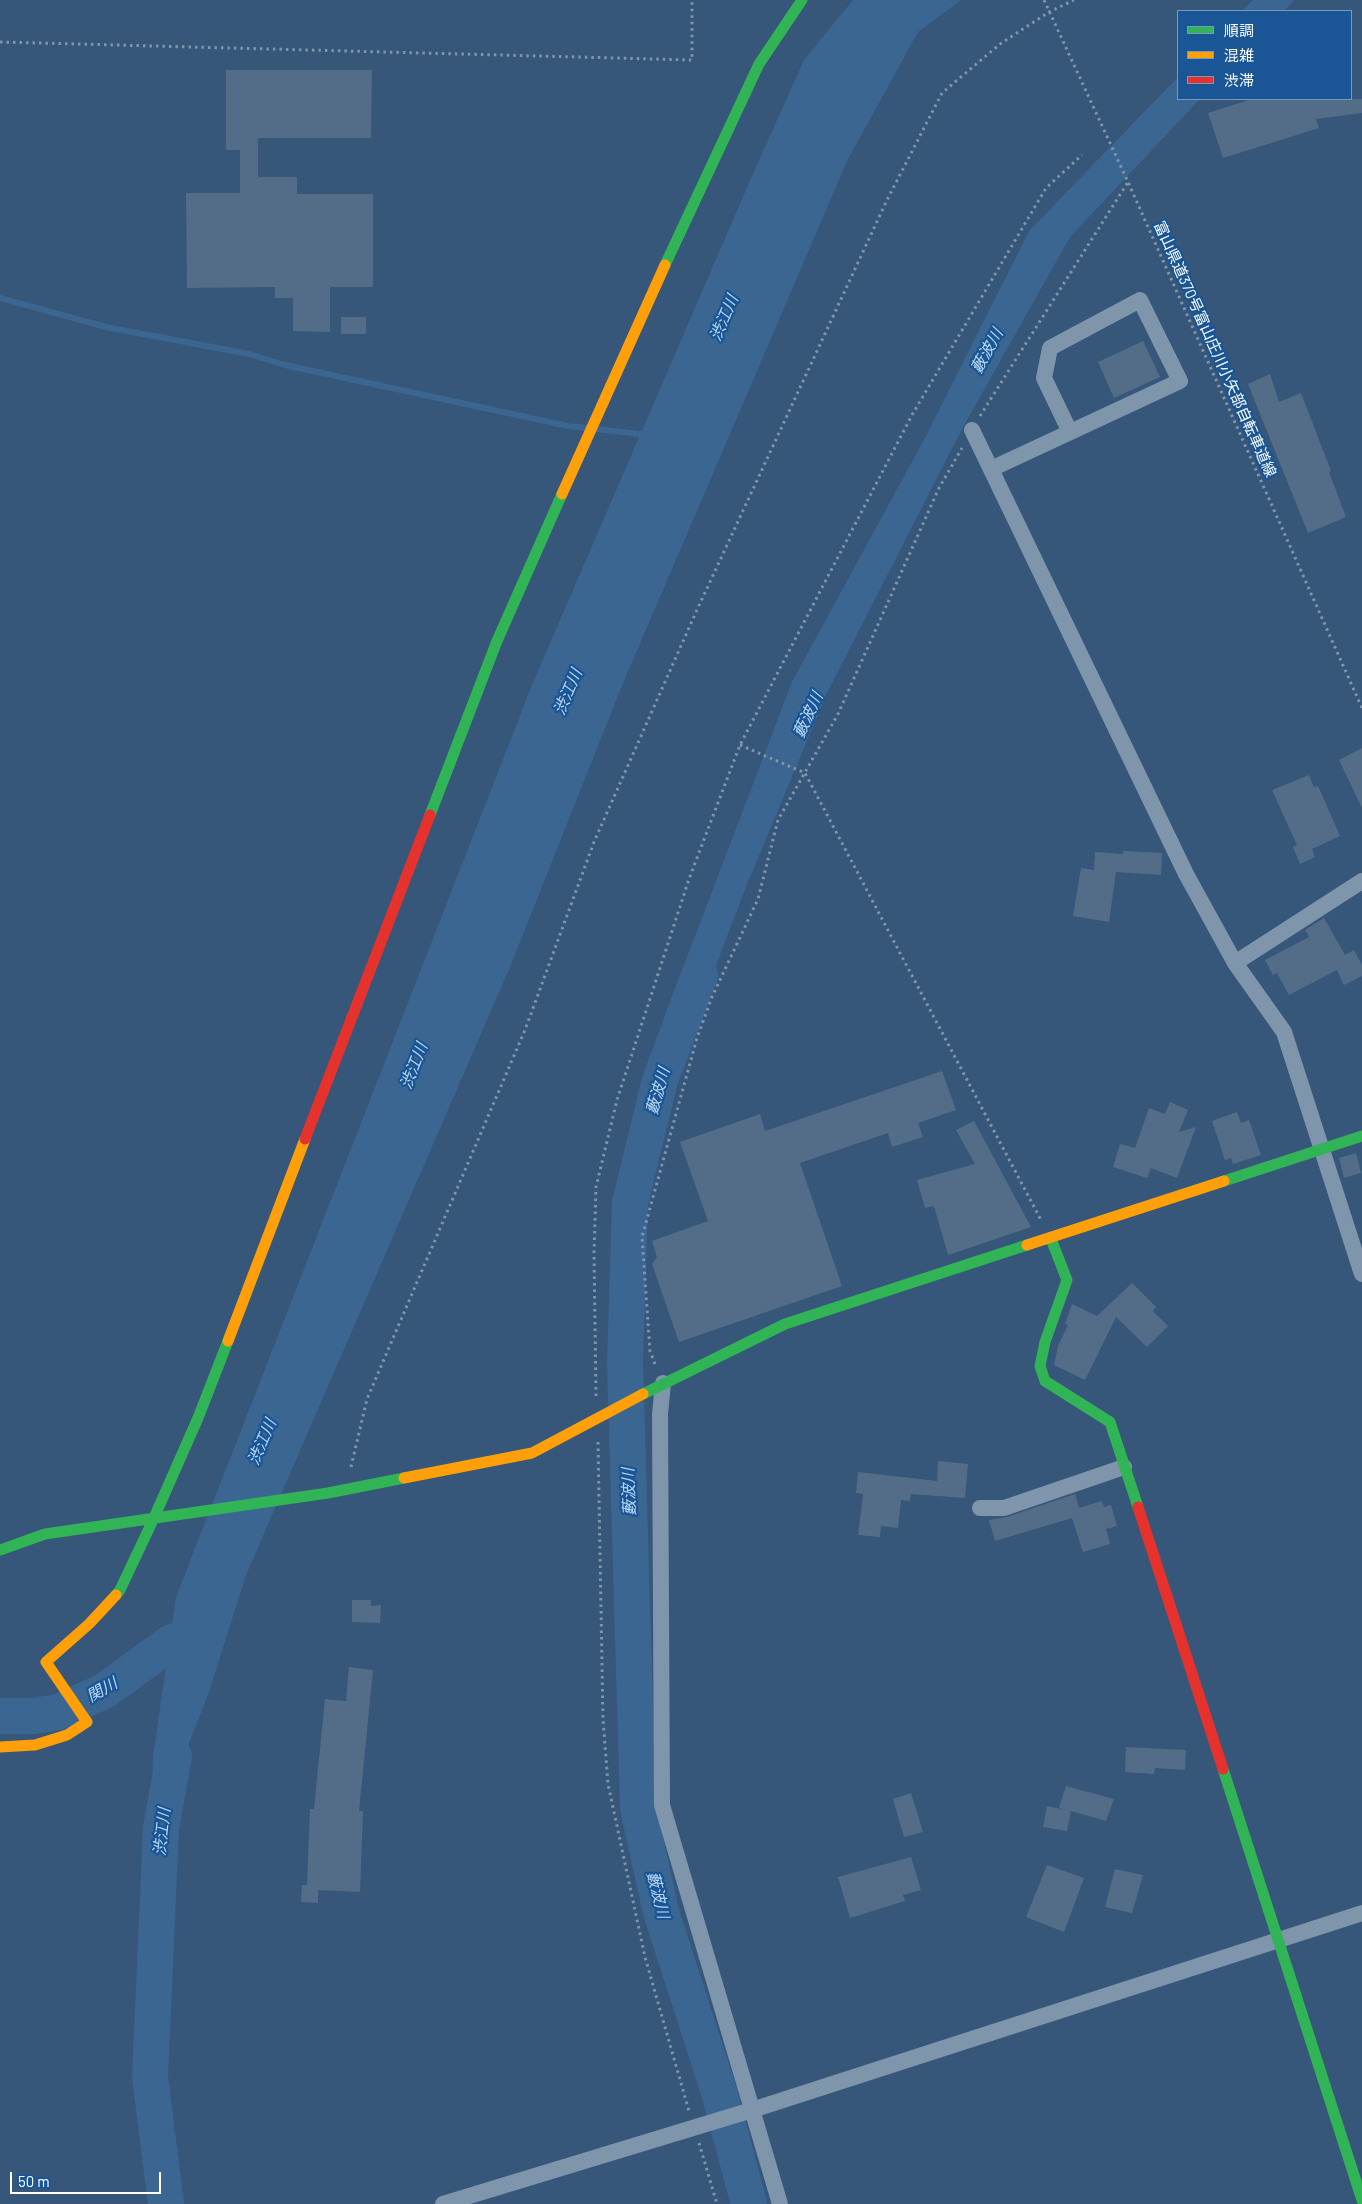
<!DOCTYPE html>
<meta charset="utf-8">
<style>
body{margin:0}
#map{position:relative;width:1362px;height:2204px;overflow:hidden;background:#365779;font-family:Barlow,"Noto Sans JP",sans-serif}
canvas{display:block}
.legend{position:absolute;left:1177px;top:10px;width:175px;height:90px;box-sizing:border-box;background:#1a5695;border:1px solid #769abf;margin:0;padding:6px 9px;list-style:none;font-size:15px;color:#fff}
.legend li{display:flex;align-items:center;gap:10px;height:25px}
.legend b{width:25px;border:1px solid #769abf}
.scale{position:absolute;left:10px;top:2172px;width:151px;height:22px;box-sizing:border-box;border:2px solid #fff;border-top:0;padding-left:6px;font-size:15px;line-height:18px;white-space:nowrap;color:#fff;-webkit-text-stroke:4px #1a5695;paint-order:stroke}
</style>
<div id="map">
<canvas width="1362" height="2204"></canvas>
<ul class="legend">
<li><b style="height:6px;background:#30b455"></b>順調</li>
<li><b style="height:6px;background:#ff9f0a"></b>混雑</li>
<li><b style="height:6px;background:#e5322d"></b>渋滞</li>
</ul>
<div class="scale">50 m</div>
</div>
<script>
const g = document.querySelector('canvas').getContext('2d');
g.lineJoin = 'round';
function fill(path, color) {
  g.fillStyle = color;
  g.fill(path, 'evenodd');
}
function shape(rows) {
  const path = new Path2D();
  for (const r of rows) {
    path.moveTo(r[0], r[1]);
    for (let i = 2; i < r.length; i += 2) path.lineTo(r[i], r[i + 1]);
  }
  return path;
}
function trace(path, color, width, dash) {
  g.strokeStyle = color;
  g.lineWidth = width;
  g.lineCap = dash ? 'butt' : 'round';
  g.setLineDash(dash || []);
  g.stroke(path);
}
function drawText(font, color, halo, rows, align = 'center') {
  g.font = font + ' Barlow,"Noto Sans JP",sans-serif';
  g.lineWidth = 4.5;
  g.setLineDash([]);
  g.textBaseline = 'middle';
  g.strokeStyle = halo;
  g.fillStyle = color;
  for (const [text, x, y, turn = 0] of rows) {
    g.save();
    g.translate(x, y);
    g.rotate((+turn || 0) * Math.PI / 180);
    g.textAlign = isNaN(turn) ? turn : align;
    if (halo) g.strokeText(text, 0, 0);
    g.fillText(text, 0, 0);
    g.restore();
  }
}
const water = shape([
 [853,0,961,0,918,32,848,159,623,683,510,967,246,1575,209,1692,151,1841,153,1757,176,1597,532,685,752,176,804,60],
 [1253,0,1294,0,1284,11,1242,11],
 [1178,77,1178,99,1200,99,1070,237,962,429,827,693,745,889,695,1021,663,1020,792,682,926,436,1029,231]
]);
const stream = shape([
 [0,298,106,327,249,354,285,365,568,426,586,428],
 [596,429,649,435]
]);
const river = shape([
 [700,975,660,1080,630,1203,625,1362,638,1808,661,1912,720,2095,749,2204],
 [0,1716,33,1716,59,1712,106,1690,170,1643,193,1634],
 [166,2204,150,2077,161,1828,174,1756]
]);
const building = shape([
 [226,70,372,70,371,138,258,138,258,177,297,177,297,194,373,194,373,287,330,287,330,332,293,331,293,298,275,298,275,287,187,288,186,193,240,193,240,150,226,150],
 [1252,99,1362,99,1362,113,1316,119,1319,128,1223,158,1208,113],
 [341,317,366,317,366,334,341,334],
 [1143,341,1160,377,1114,398,1098,362],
 [1270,374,1279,402,1301,393,1331,471,1329,472,1346,517,1308,533,1248,384],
 [1362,748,1362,808,1339,760],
 [1309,775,1314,787,1318,786,1340,836,1312,849,1315,857,1300,864,1293,847,1297,845,1272,790],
 [1123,851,1162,853,1161,875,1116,872,1109,922,1073,916,1081,868,1094,870,1095,852,1123,854],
 [1324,918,1345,955,1354,950,1362,965,1362,976,1344,985,1337,970,1289,995,1277,973,1273,975,1265,960,1309,937,1305,930],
 [942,1071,956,1110,918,1123,923,1137,892,1147,888,1133,800,1163,842,1286,679,1342,652,1264,657,1257,652,1241,708,1221,680,1142,760,1114,765,1131],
 [1170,1102,1188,1110,1179,1132,1196,1127,1177,1178,1151,1168,1147,1178,1113,1167,1120,1144,1135,1148,1149,1108,1165,1114],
 [1237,1112,1241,1123,1249,1120,1261,1155,1233,1164,1231,1158,1225,1160,1212,1121],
 [974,1121,1031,1227,948,1255,934,1206,925,1208,917,1180,975,1164,956,1130],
 [1356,1153,1361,1173,1344,1178,1339,1158],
 [1132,1283,1156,1307,1153,1311,1168,1326,1147,1347,1116,1317,1085,1380,1054,1365,1058,1346,1068,1325,1065,1324,1072,1304,1097,1316],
 [938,1461,968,1464,965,1498,911,1494,910,1501,901,1500,898,1528,881,1526,880,1537,858,1535,863,1494,856,1493,858,1472,937,1481],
 [1075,1494,1079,1508,1102,1501,1104,1507,1111,1505,1117,1526,1106,1529,1110,1544,1083,1552,1072,1518,995,1541,989,1520,1007,1517],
 [352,1600,371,1600,371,1606,381,1605,380,1623,352,1622],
 [349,1667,373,1670,359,1811,363,1811,360,1892,318,1890,318,1903,301,1902,302,1885,307,1885,310,1809,314,1809,325,1699,346,1701],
 [1126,1747,1186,1750,1185,1770,1155,1768,1154,1774,1125,1772],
 [1066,1786,1114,1799,1106,1821,1071,1811,1067,1831,1043,1827,1047,1806,1070,1811,1059,1808],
 [911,1793,923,1832,904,1837,893,1799],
 [911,1857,921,1890,903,1895,905,1901,850,1918,838,1877],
 [1047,1865,1084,1878,1064,1932,1026,1917],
 [1115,1869,1143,1875,1132,1913,1105,1907]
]);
const path = shape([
 [1044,0,1128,182,1362,708],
 [0,42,692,60,692,0],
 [980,416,1128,182],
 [740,745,805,773,1041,1220],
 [655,1364,650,1351,642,1237,697,1038,712,997,758,899,778,820,838,714,939,488,962,448],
 [596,1396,594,1253,596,1187,617,1100,689,879,740,745,912,415,1046,188,1082,155],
 [598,1442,603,1719,608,1784,645,1957,689,2111],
 [351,1467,367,1399,525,1030,594,842,696,612,887,200,942,93,1000,44,1049,12,1074,0],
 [699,2143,717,2204]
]);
const street = shape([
 [972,430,1186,874,1235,963,1284,1032,1362,1274],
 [991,469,1180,381,1140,300,1050,348,1044,378,1070,432],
 [1235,963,1362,881],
 [663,1383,660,1414,662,1805,780,2204],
 [980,1508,1004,1508,1124,1467],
 [443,2204,752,2110,1362,1913]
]);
const fast = shape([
 [665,265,759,64,802,0],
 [430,815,497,641,562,494],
 [1224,1181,1362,1136],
 [1051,1239,1067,1280,1045,1342,1040,1366,1045,1381,1110,1422,1138,1507],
 [643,1394,785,1324,1027,1245],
 [0,1550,45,1534,328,1493,404,1478],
 [116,1595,120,1590,153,1520,198,1418,228,1341],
 [1223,1769,1362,2200]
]);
const slow = shape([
 [562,494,665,265],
 [1027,1245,1224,1181],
 [228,1341,305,1139],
 [404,1478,532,1453,643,1394],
 [0,1747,35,1745,67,1735,87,1722,46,1662,89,1624,116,1595]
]);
const jam = shape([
 [305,1139,430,815],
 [1138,1507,1223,1769]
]);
const streetNames = [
 ["富山県道370号富山庄川小矢部自転車道線",1215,349,66]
];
const waterNames = [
 ["渋江川",724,318,-67],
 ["藪波川",987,351,-61],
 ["渋江川",568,692,-67],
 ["藪波川",808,715,-65],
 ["渋江川",414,1066,-69],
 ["藪波川",658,1091,-74],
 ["渋江川",262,1442,-67],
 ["藪波川",629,1492,-92],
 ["関川",102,1690,-30],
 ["渋江川",162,1832,-84],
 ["藪波川",658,1895,76]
];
fill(water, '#3b6692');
trace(stream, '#3b6692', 6);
trace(river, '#3b6692', 36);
fill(building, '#536d88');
trace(path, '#7f95ab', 3, [2.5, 4]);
trace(street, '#7f95ab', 16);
trace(fast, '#30b455', 11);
trace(slow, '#ff9f0a', 11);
trace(jam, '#e5322d', 11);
drawText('15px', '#fff', '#1a5695', streetNames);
drawText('italic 16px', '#b8d8f6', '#1a5695', waterNames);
</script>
